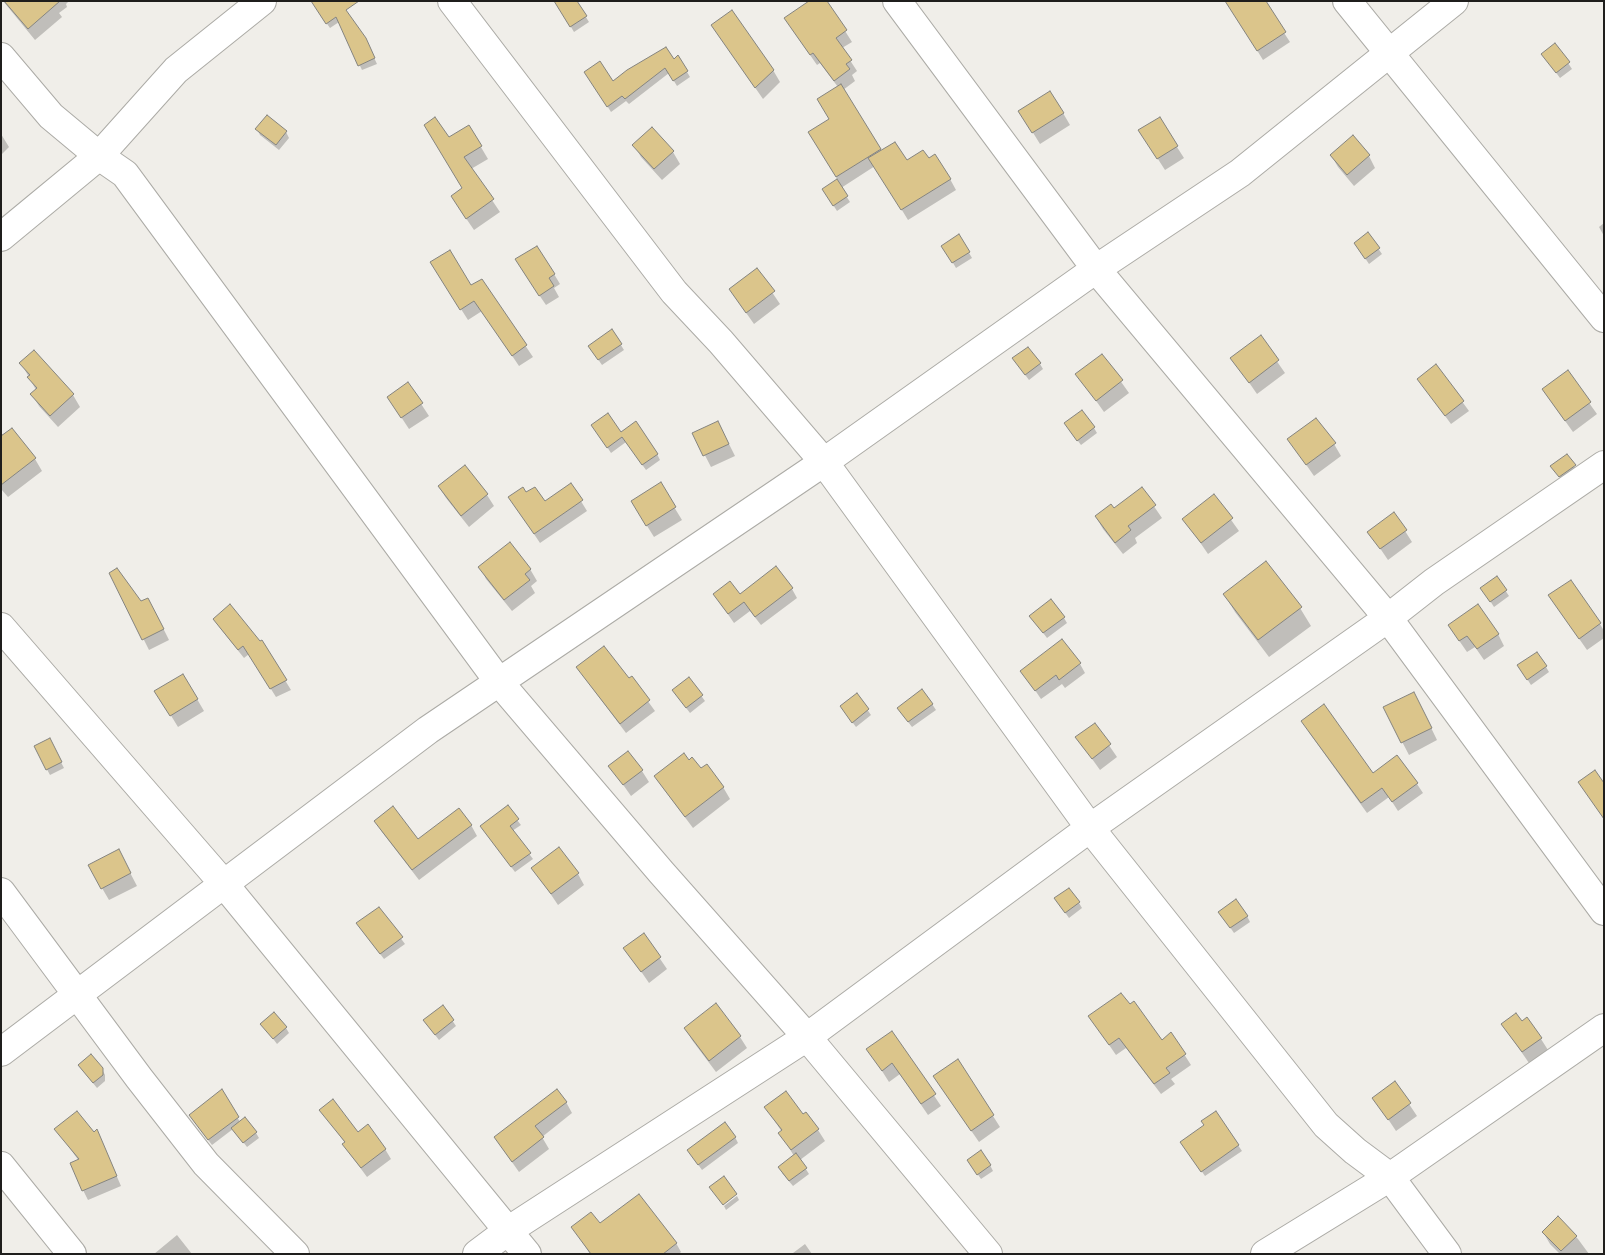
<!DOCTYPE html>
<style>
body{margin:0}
#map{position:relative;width:1605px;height:1255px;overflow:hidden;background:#f0eee9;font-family:Mulish,sans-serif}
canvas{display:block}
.frame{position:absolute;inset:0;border:2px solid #1f1e1c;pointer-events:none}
</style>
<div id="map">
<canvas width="1605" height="1255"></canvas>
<div class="frame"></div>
</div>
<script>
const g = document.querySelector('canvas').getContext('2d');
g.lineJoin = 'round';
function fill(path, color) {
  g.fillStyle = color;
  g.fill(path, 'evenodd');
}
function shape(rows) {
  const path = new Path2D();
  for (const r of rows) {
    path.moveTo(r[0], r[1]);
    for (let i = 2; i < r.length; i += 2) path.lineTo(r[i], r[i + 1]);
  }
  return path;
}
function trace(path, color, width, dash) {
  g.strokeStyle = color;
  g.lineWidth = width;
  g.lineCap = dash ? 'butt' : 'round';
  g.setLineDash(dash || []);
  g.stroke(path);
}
const shadow = shape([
 [3,1,69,1,66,4,67,7,59,13,62,17,35,40],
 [322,1,368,45,377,64,362,70,339,22,330,28,318,11],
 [826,1,852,42,842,48,857,71,852,75,855,81,843,90,882,151,907,161,928,160,950,179,956,190,908,220,875,166,841,188,850,202,837,211,823,189,838,180,815,142,831,119,838,87,820,63,817,65,792,29],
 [1263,1,1290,42,1263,60,1236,16],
 [577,3,589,22,574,32,562,12],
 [720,37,773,70,780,82,763,99],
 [678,57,690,77,677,86,669,73,629,104,626,101,611,112,586,72,613,83],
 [1546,59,1568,63,1572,69,1560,78],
 [1063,113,1070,125,1040,144,1027,123],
 [267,117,286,132,289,138,279,150,260,135,257,129],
 [1159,119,1184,158,1165,170,1147,142],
 [469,127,488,159,471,169,500,212,474,230,459,208,463,189,449,139],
 [652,129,673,152,680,164,662,180,641,157,634,145],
 [1,134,9,147,1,155],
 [1331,155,1369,156,1375,168,1354,186,1338,167],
 [1604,223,1604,236,1599,227],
 [1368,234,1382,254,1369,264,1359,249],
 [959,236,972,258,956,268,943,246],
 [522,270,554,274,560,284,554,288,559,297,546,305],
 [757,270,780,304,754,324,730,290],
 [438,273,471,287,481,280,533,357,519,366,482,311,468,320],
 [612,331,624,350,602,365,593,352],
 [1260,337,1285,373,1257,394,1232,358],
 [34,352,73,395,80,407,58,427,39,406,32,395,36,390,21,363],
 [1102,355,1129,393,1104,412,1077,374],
 [1017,364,1040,364,1043,369,1029,380],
 [1436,366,1469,411,1451,424,1418,379],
 [1567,372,1597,414,1573,432,1543,390],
 [408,384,429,416,409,429,388,397],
 [718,422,735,456,711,467,694,434],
 [1094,428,1097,433,1081,445,1069,429],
 [596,430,620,434,657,454,660,460,646,470,626,442,611,453],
 [1,433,35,459,42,471,8,497,1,489],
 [1289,440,1334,444,1341,456,1314,476],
 [1567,456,1578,472,1563,482,1555,471],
 [465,466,487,495,494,506,469,527,446,498,439,487],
 [660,484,682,520,654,537,639,513],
 [571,485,587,511,540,543,516,507,526,494,544,503],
 [1142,489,1162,518,1135,538,1137,543,1123,554,1103,529,1096,517,1114,510],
 [1214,496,1239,531,1208,554,1184,519],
 [1405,531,1412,542,1388,560,1369,532],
 [480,567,530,569,537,581,531,586,535,593,512,611,486,579],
 [111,574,141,603,154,610,169,640,149,650],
 [1497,578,1509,596,1494,607,1485,593],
 [792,589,797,598,761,625,750,611,734,623,714,594,740,596],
 [1224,594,1300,608,1311,626,1269,657,1235,612],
 [1557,607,1600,624,1604,631,1604,638,1587,650],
 [1064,618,1067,623,1047,638,1034,621],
 [214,619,260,642,261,641,291,690,276,697,249,654,244,658,220,628],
 [1449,626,1498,634,1504,646,1484,660,1475,647,1467,652],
 [1080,664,1085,673,1065,688,1062,684,1041,699,1022,671],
 [578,667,629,680,631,678,655,711,626,733,584,677],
 [1546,667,1549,672,1531,685,1522,671],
 [183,675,204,711,178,727,156,691],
 [689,679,705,701,690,713,677,696],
 [857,695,871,715,856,727,841,707],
 [932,704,936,710,912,727,902,714],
 [1420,705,1437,740,1409,755,1384,707],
 [1095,725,1117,757,1100,770,1077,738],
 [1308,731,1373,774,1417,784,1423,793,1398,811,1389,797,1367,813],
 [52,745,64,768,50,775,35,747],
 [689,761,723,787,730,799,693,828,663,788,656,776],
 [610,766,642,771,649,782,631,796],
 [517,820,521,825,512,831,533,859,515,872,485,832],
 [375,821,418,841,471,825,477,836,419,880,382,832],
 [125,863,137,886,109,900,102,888],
 [533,868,578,874,584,885,558,905],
 [1079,903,1082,908,1069,918,1059,904],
 [379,909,405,944,384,959,361,929],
 [1247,916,1250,922,1234,933,1223,917],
 [643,934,667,969,649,983,625,948],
 [443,1007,456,1026,439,1040,428,1026],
 [1522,1023,1541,1039,1548,1050,1529,1063,1502,1024],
 [262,1024,286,1028,289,1033,277,1044],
 [1096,1026,1161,1042,1171,1034,1191,1065,1171,1079,1175,1084,1161,1094,1126,1048,1116,1055],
 [685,1028,740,1037,747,1048,716,1072,692,1040],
 [892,1033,941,1106,928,1115,900,1074,889,1082,868,1049],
 [79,1066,102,1069,105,1075,105,1081,97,1088],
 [934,1077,993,1116,1000,1127,979,1142],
 [1395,1083,1417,1116,1396,1131,1374,1098],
 [222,1091,240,1122,256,1133,259,1138,247,1147,233,1129,212,1145,193,1120],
 [566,1102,572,1113,542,1137,549,1149,519,1172,495,1138],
 [766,1108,803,1116,818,1130,825,1141,800,1160,809,1174,793,1186,782,1173,794,1156,780,1133,782,1132],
 [321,1110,385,1149,391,1159,367,1177,350,1154,345,1143],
 [1216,1113,1242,1151,1205,1176,1185,1147],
 [56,1129,94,1134,97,1131,121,1186,88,1200,83,1190,79,1161],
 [735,1137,738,1143,702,1170,692,1156],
 [990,1165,993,1171,981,1179,972,1166],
 [737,1196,739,1200,726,1210,724,1206],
 [1558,1218,1578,1239,1589,1254,1560,1254,1550,1244,1543,1232],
 [599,1225,676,1243,681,1252,679,1254,590,1254,573,1227],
 [177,1235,192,1254,154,1254],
 [805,1244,812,1254,793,1254,793,1253]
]);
const building = shape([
 [4,1,60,1,28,29,4,1],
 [311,1,359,1,346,10,366,38,375,58,358,66,336,17,326,24,311,1],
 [554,1,577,1,587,16,570,27,554,1],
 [809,1,827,1,847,30,836,38,852,60,846,64,850,69,834,81,813,53,810,55,784,18,809,1],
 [1225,1,1266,1,1286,32,1257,51,1225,1],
 [732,10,774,70,755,88,711,25,732,10],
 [1555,43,1570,62,1556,73,1541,54,1555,43],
 [666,47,674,59,678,55,688,71,673,81,665,68,625,99,622,96,607,107,584,72,600,61,613,81,627,70,666,47],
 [841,84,881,149,836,177,808,132,829,119,817,99,841,84],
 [1050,91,1064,113,1032,133,1018,111,1050,91],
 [267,115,287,131,276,145,255,129,267,115],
 [435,117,449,137,469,125,482,146,464,157,494,199,466,219,451,196,462,188,424,125,435,117],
 [1160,117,1178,146,1157,159,1138,130,1160,117],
 [652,127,674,151,654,169,632,145,652,127],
 [1353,135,1370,155,1347,175,1330,155,1353,135],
 [895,142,907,160,923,150,929,158,935,154,951,179,901,210,868,158,895,142],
 [837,179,848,196,833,206,822,189,837,179],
 [1368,232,1380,248,1365,259,1354,243,1368,232],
 [959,234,970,252,952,263,941,246,959,234],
 [537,246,555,274,549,278,554,286,539,296,515,259,537,246],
 [450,250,471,285,482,279,527,345,512,356,474,301,460,310,430,262,450,250],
 [757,268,775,291,746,313,729,289,757,268],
 [612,329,622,344,598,360,588,346,612,329],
 [1261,335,1279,360,1249,383,1230,358,1261,335],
 [1028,347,1041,363,1025,375,1012,358,1028,347],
 [34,350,74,394,50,416,30,394,37,388,27,377,30,375,19,363,34,350],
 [1102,354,1123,380,1096,401,1075,374,1102,354],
 [1436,364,1464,401,1445,416,1417,379,1436,364],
 [1568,370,1591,402,1565,421,1542,389,1568,370],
 [408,382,423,403,401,418,387,397,408,382],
 [1082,410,1095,427,1077,441,1064,423,1082,410],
 [608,413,621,432,636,421,658,454,642,465,622,437,607,448,591,425,608,413],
 [1316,418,1336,443,1306,465,1287,439,1316,418],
 [718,421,729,444,703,456,692,433,718,421],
 [12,428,36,458,1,485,1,436,12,428],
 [1567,454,1576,465,1559,477,1550,466,1567,454],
 [465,465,488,494,461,516,438,486,465,465],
 [661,482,676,507,646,526,631,501,661,482],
 [571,483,583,500,534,534,508,497,523,487,526,492,535,487,545,501,571,483],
 [1142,487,1156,505,1128,526,1131,530,1115,543,1095,516,1111,504,1114,508,1142,487],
 [1214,494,1233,518,1201,543,1182,519,1214,494],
 [1394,512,1407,530,1380,549,1367,532,1394,512],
 [510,542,531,569,525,574,530,580,504,600,478,567,510,542],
 [1266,561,1302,607,1258,640,1223,594,1266,561],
 [776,566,793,588,755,617,744,602,728,614,713,594,730,581,740,594,776,566],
 [117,568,141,601,148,598,164,629,142,640,109,573,117,568],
 [1497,576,1507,590,1490,602,1480,588,1497,576],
 [1571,580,1601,623,1579,639,1548,595,1571,580],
 [1051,599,1065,617,1043,633,1029,616,1051,599],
 [230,604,260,641,262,640,287,680,270,689,243,646,238,650,213,619,230,604],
 [1478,604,1499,634,1477,649,1467,636,1459,641,1448,625,1478,604],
 [1062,639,1081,663,1059,680,1056,675,1035,691,1020,671,1062,639],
 [604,646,629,678,632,676,650,700,620,724,576,667,604,646],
 [1537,652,1547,666,1527,680,1517,665,1537,652],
 [183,674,198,699,170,716,154,691,183,674],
 [689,677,703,695,686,708,672,690,689,677],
 [922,689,933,704,908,722,897,708,922,689],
 [1414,692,1432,728,1401,743,1383,707,1414,692],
 [857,693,869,709,852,723,840,706,857,693],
 [1324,704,1373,773,1397,755,1418,783,1392,802,1382,788,1361,803,1301,721,1324,704],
 [1095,723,1111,744,1092,759,1075,737,1095,723],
 [50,738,62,762,46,770,34,746,50,738],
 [628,751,643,770,623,785,608,766,628,751],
 [684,753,689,760,692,757,701,768,707,764,724,787,685,817,654,776,684,753],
 [1595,770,1604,783,1604,819,1578,782,1595,770],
 [508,805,519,819,510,826,531,853,511,867,480,826,508,805],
 [393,806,418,839,459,808,472,825,412,870,374,821,393,806],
 [559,847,579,873,551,894,531,868,559,847],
 [119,849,131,873,101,889,88,865,119,849],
 [1069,888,1080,902,1065,913,1054,898,1069,888],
 [1236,899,1248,916,1230,928,1218,912,1236,899],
 [379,907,403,937,380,954,356,923,379,907],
 [644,933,661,957,641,972,623,948,644,933],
 [1121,993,1130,1004,1134,1001,1162,1040,1171,1032,1186,1054,1166,1068,1170,1073,1154,1084,1119,1038,1109,1045,1088,1016,1121,993],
 [716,1003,741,1036,709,1061,684,1028,716,1003],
 [443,1005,454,1020,435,1035,423,1020,443,1005],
 [274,1012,287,1027,273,1039,260,1024,274,1012],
 [1516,1013,1522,1021,1527,1017,1542,1038,1522,1052,1501,1024,1516,1013],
 [892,1031,936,1094,921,1104,892,1063,882,1071,866,1049,892,1031],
 [91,1054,103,1068,103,1075,93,1083,78,1065,91,1054],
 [958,1059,994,1115,971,1131,933,1076,958,1059],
 [1395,1081,1411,1103,1388,1120,1372,1098,1395,1081],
 [222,1089,239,1117,208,1140,189,1115,222,1089],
 [557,1089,567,1102,535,1126,544,1137,512,1162,494,1137,557,1089],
 [786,1091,803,1114,806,1112,819,1129,791,1150,778,1133,782,1130,764,1107,786,1091],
 [333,1099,358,1132,368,1124,386,1149,361,1168,342,1144,345,1142,319,1110,333,1099],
 [77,1111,94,1132,97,1129,117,1176,82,1191,70,1163,79,1159,54,1129,77,1111],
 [1216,1111,1239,1145,1201,1172,1180,1142,1204,1125,1201,1121,1216,1111],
 [245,1117,257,1132,243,1143,231,1128,245,1117],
 [725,1122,736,1137,698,1165,687,1150,725,1122],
 [981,1150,991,1165,977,1175,967,1160,981,1150],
 [796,1153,807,1168,789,1181,778,1167,796,1153],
 [724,1176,737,1194,723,1205,709,1187,724,1176],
 [639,1194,677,1243,663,1254,591,1254,571,1227,591,1212,600,1223,639,1194],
 [1558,1216,1577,1236,1561,1251,1542,1232,1558,1216]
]);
const minor = shape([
 [452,1,674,292,721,342,824,462,1090,828,1326,1125,1355,1151,1390,1177,1447,1254],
 [897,1,1096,269,1388,618,1604,911],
 [1347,1,1604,318],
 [1,57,51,116,99,156,125,174,499,682,661,872,807,1037,988,1254],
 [1,237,99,156,176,70,262,1],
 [1,627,224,884,527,1254],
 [1,892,139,1078,206,1164,295,1254],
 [1,1052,428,730,824,462,1096,269,1240,173,1454,1],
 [1,1166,72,1254],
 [477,1254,509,1230,807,1037,1090,828,1388,618,1434,582,1604,465],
 [1265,1254,1390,1177,1604,1028]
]);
fill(shadow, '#0003');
fill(building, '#dbc58b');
trace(building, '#85847f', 1);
trace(minor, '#acaba6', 30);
trace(minor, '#fff', 28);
</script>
